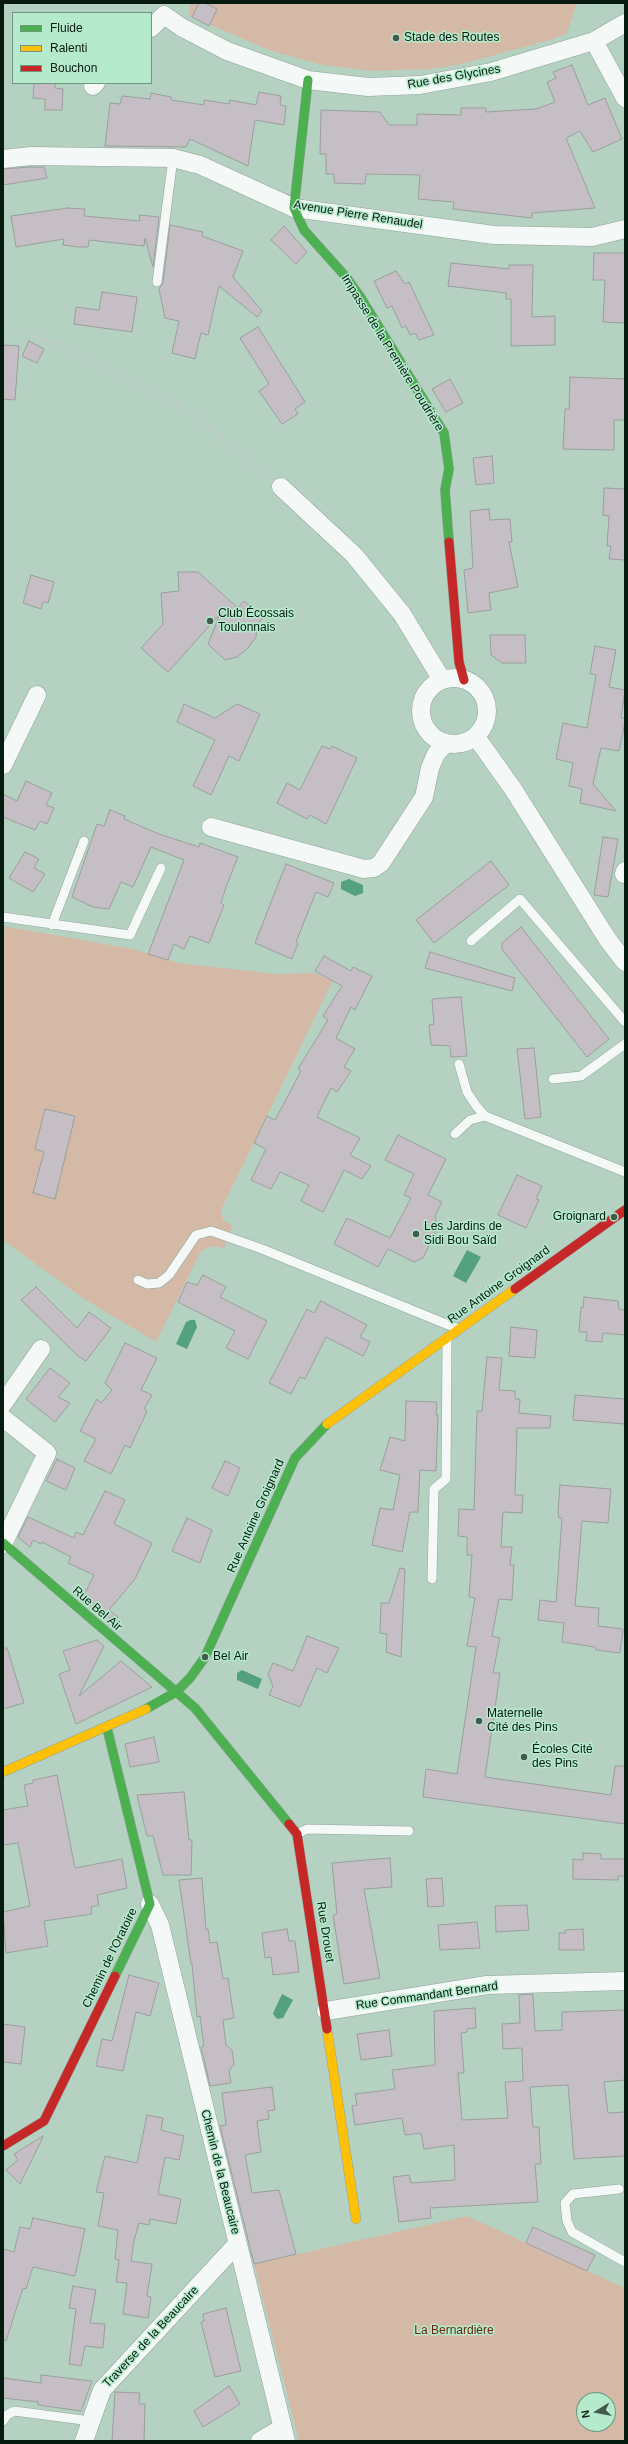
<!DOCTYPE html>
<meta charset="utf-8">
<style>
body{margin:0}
#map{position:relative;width:628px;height:2444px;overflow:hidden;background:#b5d1c1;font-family:Arial,sans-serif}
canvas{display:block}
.frame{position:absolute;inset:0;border:4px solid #061a10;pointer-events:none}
.legend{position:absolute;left:12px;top:12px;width:140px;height:72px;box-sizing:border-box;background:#b5ebcc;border:1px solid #6f9781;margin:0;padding:5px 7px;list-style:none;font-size:12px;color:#061a10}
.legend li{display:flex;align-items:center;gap:8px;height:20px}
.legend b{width:20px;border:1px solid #6f9781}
.north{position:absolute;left:576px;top:2392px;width:40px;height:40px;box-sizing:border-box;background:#b5ebcc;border:1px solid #6f9781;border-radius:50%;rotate:259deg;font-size:11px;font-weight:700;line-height:16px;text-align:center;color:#061a10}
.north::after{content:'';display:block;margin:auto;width:14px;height:18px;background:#435a4e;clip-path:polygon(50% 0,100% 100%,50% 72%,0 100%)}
</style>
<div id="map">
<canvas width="628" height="2444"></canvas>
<div class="frame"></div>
<ul class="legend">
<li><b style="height:5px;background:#4caf50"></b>Fluide</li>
<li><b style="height:5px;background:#ffc107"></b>Ralenti</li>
<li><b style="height:5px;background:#c62828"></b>Bouchon</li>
</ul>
<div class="north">N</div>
</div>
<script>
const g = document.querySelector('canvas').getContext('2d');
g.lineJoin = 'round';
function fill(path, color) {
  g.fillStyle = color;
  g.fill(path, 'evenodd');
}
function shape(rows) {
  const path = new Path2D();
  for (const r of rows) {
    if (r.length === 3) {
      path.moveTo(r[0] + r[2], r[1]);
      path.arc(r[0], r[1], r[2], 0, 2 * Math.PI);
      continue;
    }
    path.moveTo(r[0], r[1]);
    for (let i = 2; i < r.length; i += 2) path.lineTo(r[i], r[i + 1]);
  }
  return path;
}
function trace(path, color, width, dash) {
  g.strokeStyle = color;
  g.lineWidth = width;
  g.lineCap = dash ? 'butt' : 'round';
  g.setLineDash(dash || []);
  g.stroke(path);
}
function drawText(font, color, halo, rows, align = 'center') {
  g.font = font + ' Arial,sans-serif';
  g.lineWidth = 3;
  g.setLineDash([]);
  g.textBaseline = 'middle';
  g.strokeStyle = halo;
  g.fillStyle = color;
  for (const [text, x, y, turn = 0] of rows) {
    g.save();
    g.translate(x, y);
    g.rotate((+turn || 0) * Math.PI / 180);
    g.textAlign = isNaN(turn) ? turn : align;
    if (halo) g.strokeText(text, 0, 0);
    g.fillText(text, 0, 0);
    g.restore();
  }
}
const green = shape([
 [189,3,577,3,567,33,553,39,458,65,431,69,370,71,323,65,271,51,190,16],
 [3,926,133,949,179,963,276,974,313,973,329,979,335,976,221,1210,223,1220,233,1226,224,1248,212,1246,201,1251,156,1342,84,1299,3,1240],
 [467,2216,625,2288,625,2441,299,2441,254,2264],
 [584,2400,608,2400,608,2424,584,2424]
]);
const water = shape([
 [349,879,363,885,363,893,355,896,341,889,341,882],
 [467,1250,481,1257,466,1283,453,1276],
 [190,1320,195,1320,197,1327,187,1349,176,1344,186,1322],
 [242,1670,262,1679,258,1689,237,1680,237,1673],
 [282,1994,293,2000,283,2018,277,2019,273,2014,274,2011]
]);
const building = shape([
 [199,3,205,3,217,9,209,26,192,17,199,3],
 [572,65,588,105,605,98,622,139,593,152,580,131,566,138,595,208,532,213,532,218,453,209,454,202,418,199,420,175,366,174,365,184,334,183,334,174,326,174,326,154,320,154,321,110,380,112,389,125,417,125,417,114,461,115,461,108,486,108,486,112,536,109,555,102,547,82,556,78,553,72,572,65],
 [34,83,55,83,55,88,63,89,62,110,45,110,45,99,33,98,34,83],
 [259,92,281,96,280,105,286,106,284,125,255,120,248,166,190,139,186,147,105,146,110,103,120,104,122,96,150,99,151,93,171,97,171,100,204,105,204,100,229,104,230,100,256,105,259,92],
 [31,167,44,167,47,178,3,185,3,169,31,167],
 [68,208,85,209,84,216,140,221,139,215,159,217,153,267,145,238,144,246,89,240,88,247,78,247,63,245,64,239,16,247,11,216,68,208],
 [170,225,203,232,202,236,243,251,233,277,262,311,257,317,219,286,208,335,201,333,195,359,172,353,179,321,165,318,159,289,163,283,170,225],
 [284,226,307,252,296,264,271,240,284,226],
 [594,253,625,253,625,323,603,322,605,280,593,280,594,253],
 [451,263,509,269,509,265,533,265,532,317,555,316,555,345,511,346,511,299,506,299,506,293,448,286,451,263],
 [396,271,405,284,409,282,434,335,419,340,415,333,410,335,406,326,402,328,392,306,387,308,374,281,396,271],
 [102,292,137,297,132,332,74,324,76,307,99,310,102,292],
 [258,327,305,402,295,409,298,414,282,424,259,391,269,384,240,338,258,327],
 [29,341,44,349,37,363,22,356,29,341],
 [3,345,19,346,15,400,3,399,3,345],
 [570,377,625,379,625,420,614,420,614,450,563,449,565,409,569,409,570,377],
 [450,379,463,403,446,412,432,389,450,379],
 [492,456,494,483,476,485,473,458,492,456],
 [604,488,625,489,625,560,609,559,611,546,607,546,609,516,603,515,604,488],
 [489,509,490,520,510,519,512,542,509,542,518,587,489,593,491,610,468,613,464,570,473,568,470,511,489,509],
 [178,572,198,572,238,608,244,601,263,618,257,624,256,637,248,648,237,657,225,660,208,644,220,614,168,672,141,648,163,624,161,593,179,591,178,572],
 [31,575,54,582,48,603,43,602,41,609,23,603,31,575],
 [490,635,525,635,526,663,502,663,491,655,490,635],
 [595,646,616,650,609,687,625,690,621,718,625,718,625,722,619,751,601,748,593,784,616,811,580,803,582,789,569,786,573,763,556,759,563,723,587,728,596,675,590,674,595,646],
 [184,704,215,718,237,704,260,714,239,761,229,756,211,795,193,786,215,740,177,722,184,704],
 [322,746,330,749,332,746,357,758,326,824,310,815,307,819,277,803,287,783,300,790,322,746],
 [26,781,52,793,46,805,54,808,47,824,40,821,35,830,3,817,3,794,17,801,26,781],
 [110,810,125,816,124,819,159,834,199,847,200,843,238,857,226,887,221,903,224,905,209,943,190,936,184,949,174,944,168,960,148,954,184,860,151,847,133,887,121,882,109,909,93,907,72,897,97,824,104,826,110,810],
 [603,837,618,839,608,897,594,895,603,837],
 [25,852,39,859,34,868,45,874,33,892,9,878,25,852],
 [491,861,509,885,434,943,416,920,491,861],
 [286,864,334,883,328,897,316,892,296,942,298,943,292,959,255,943,286,864],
 [521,927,609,1039,587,1057,502,949,502,943,521,927],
 [430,952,515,978,512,991,425,968,430,952],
 [324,956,351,971,353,967,372,976,355,1010,351,1007,336,1038,355,1049,344,1067,351,1071,337,1092,331,1088,317,1117,360,1138,350,1155,371,1166,362,1179,344,1170,323,1212,301,1201,309,1185,280,1172,271,1189,251,1180,266,1149,254,1143,267,1116,275,1120,301,1071,298,1069,328,1020,323,1016,342,986,315,971,324,956],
 [461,997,467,1056,451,1057,450,1046,431,1045,429,1025,434,1024,432,999,461,997],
 [534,1048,541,1117,525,1119,517,1049,534,1048],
 [45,1109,75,1116,55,1199,33,1193,44,1152,35,1149,45,1109],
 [398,1135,446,1159,428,1195,442,1202,435,1216,438,1227,423,1258,414,1262,388,1249,378,1267,334,1244,347,1218,390,1238,411,1198,404,1195,414,1174,385,1160,398,1135],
 [517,1175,542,1186,536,1199,539,1200,526,1228,498,1215,517,1175],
 [203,1275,226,1287,220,1297,267,1321,248,1359,226,1348,235,1331,178,1302,187,1282,197,1285,203,1275],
 [36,1287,77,1328,89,1312,111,1328,86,1361,79,1357,21,1300,36,1287],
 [584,1297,618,1301,619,1309,625,1310,625,1335,603,1333,602,1342,586,1341,587,1332,579,1332,581,1307,583,1308,584,1297],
 [321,1301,367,1325,360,1337,370,1342,363,1356,326,1337,305,1379,300,1377,291,1394,269,1383,307,1309,314,1313,321,1301],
 [511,1327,537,1330,535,1358,509,1356,511,1327],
 [125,1343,157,1358,141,1390,152,1395,144,1409,147,1411,130,1448,125,1445,111,1474,84,1461,96,1439,80,1431,97,1399,101,1403,112,1390,105,1383,125,1343],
 [487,1357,502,1358,499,1390,515,1391,515,1399,520,1399,519,1413,551,1416,550,1428,517,1428,515,1495,523,1495,522,1513,503,1512,501,1547,512,1547,510,1565,514,1565,512,1600,499,1599,492,1636,500,1638,493,1673,500,1673,485,1777,611,1795,615,1766,625,1766,625,1824,423,1797,426,1769,457,1774,476,1647,467,1646,475,1598,469,1597,472,1555,467,1555,467,1537,458,1536,459,1509,474,1510,477,1411,482,1411,487,1357],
 [50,1368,70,1383,58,1397,70,1403,55,1422,26,1399,50,1368],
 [575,1395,625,1399,625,1424,573,1420,575,1395],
 [406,1401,437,1402,436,1415,438,1415,436,1471,420,1470,418,1512,410,1512,402,1552,372,1545,380,1508,393,1510,400,1475,380,1470,390,1437,405,1441,406,1401],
 [57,1459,75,1468,66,1490,46,1481,57,1459],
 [225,1461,240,1468,228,1496,212,1488,225,1461],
 [560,1485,611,1489,608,1523,582,1521,575,1606,599,1608,598,1626,623,1629,620,1653,596,1650,595,1647,562,1642,564,1623,538,1620,540,1600,556,1602,562,1518,559,1518,558,1511,560,1485],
 [105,1491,125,1500,114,1524,152,1543,135,1579,109,1610,118,1617,115,1623,84,1595,94,1575,68,1563,71,1557,42,1542,41,1544,33,1540,30,1547,18,1537,28,1517,74,1538,76,1532,83,1535,105,1491],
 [187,1518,212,1530,200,1563,172,1551,187,1518],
 [400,1568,405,1569,401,1657,386,1652,387,1634,380,1633,381,1603,389,1603,400,1568],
 [307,1636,339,1648,327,1673,317,1668,300,1707,269,1695,273,1686,268,1674,273,1663,293,1671,307,1636],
 [97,1640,104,1646,79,1696,121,1661,152,1687,76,1724,59,1674,70,1670,63,1651,97,1640],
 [3,1648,7,1648,24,1703,3,1709,3,1648],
 [154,1737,159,1762,130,1767,125,1744,154,1737],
 [57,1775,75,1868,122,1859,127,1888,97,1895,99,1905,91,1907,92,1914,44,1921,48,1946,6,1953,3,1912,30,1906,18,1843,3,1845,3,1810,28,1806,24,1785,33,1783,33,1780,57,1775],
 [184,1792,189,1840,192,1840,191,1875,163,1875,153,1836,147,1836,137,1795,184,1792],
 [583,1853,601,1854,601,1859,625,1859,625,1876,618,1876,618,1880,573,1879,573,1859,583,1860,583,1853],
 [390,1858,392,1887,364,1889,380,1978,344,1984,333,1915,337,1914,332,1863,390,1858],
 [202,1878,206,1930,208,1929,210,1943,217,1942,223,1979,228,1978,234,2018,223,2020,226,2045,232,2050,234,2064,229,2071,231,2083,210,2086,201,2047,204,2046,200,2016,197,2017,192,1964,191,1964,179,1880,202,1878],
 [442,1878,444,1906,428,1907,426,1879,442,1878],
 [527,1905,529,1930,496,1932,495,1906,527,1905],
 [477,1922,480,1948,440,1950,438,1925,477,1922],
 [287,1929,289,1941,295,1941,299,1972,273,1975,271,1957,265,1958,262,1933,287,1929],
 [583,1929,584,1950,559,1950,559,1933,565,1933,565,1930,583,1929],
 [129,1975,159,1983,150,2016,136,2012,123,2071,96,2066,102,2039,112,2041,129,1975],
 [533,1994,535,2031,562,2030,562,2012,625,2010,625,2080,604,2082,608,2113,625,2112,625,2156,574,2159,568,2085,530,2087,533,2127,539,2127,541,2164,535,2164,538,2202,430,2208,431,2218,399,2222,393,2177,409,2175,411,2183,455,2180,454,2145,424,2149,421,2133,405,2135,402,2118,355,2125,352,2106,357,2105,355,2094,395,2089,392,2070,435,2065,434,2011,475,2008,476,2028,467,2029,467,2032,461,2033,464,2073,458,2073,462,2120,508,2118,505,2082,523,2081,522,2048,503,2049,502,2024,520,2023,519,1995,533,1994],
 [3,2024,25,2027,21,2064,3,2062,3,2024],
 [389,2030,392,2056,361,2060,357,2034,389,2030],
 [272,2087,275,2110,268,2111,269,2119,257,2121,261,2152,245,2155,252,2193,279,2190,296,2254,254,2264,220,2126,226,2125,222,2093,272,2087],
 [147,2115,163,2118,161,2130,184,2136,179,2160,165,2157,158,2194,181,2199,176,2224,150,2219,149,2225,139,2223,134,2241,131,2261,152,2264,147,2296,151,2297,148,2318,123,2314,127,2283,116,2282,119,2260,115,2259,118,2230,98,2226,104,2193,96,2192,105,2156,137,2163,147,2115],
 [43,2136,42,2139,20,2184,6,2170,18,2160,14,2154,43,2136],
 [33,2218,85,2229,75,2276,33,2267,26,2289,23,2288,6,2341,3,2340,3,2249,14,2252,20,2227,30,2229,33,2218],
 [533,2227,595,2255,587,2271,526,2243,533,2227],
 [73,2286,96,2290,90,2323,105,2324,103,2348,85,2346,81,2366,69,2364,76,2309,69,2308,73,2286],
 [226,2308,241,2371,215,2377,201,2322,204,2321,203,2314,226,2308],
 [41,2375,92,2381,81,2411,38,2405,38,2402,3,2398,3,2378,41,2383,41,2375],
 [229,2386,240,2404,203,2427,194,2411,229,2386],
 [115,2392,140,2393,139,2404,145,2404,144,2441,112,2441,115,2392]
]);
const path = shape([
 [3,326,62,345,177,402,267,475]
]);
const lane = shape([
 [157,282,173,158],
 [3,917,130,935,161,868],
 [52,925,84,841],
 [471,941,520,899,625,1022],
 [459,1064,467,1092,477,1107,485,1116],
 [553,1079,581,1076,625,1044],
 [455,1134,470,1120,485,1116,625,1172],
 [138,1280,147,1284,159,1283,169,1275,196,1235,211,1231,262,1249,456,1328],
 [432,1579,434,1489,446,1479,447,1340],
 [297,1834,307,1829,409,1831],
 [619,2189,573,2194,565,2203,567,2221,572,2232,625,2262],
 [3,2421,7,2415,14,2411,91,2421]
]);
const street = shape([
 [151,28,164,15,181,27,227,51,308,80,368,87,420,85,491,72,594,41,625,23],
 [594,41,625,98],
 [93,86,96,83],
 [3,159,31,156,173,158,200,165,294,208,494,235,592,237,625,229],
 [281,487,354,555,402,614,442,680],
 [454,711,33],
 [476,737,513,789,608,940,625,962],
 [3,765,37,695],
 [211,827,364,869,374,868,381,863,424,797,430,768,436,754,445,744],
 [624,874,625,871],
 [3,1404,41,1349],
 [3,1418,47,1453,3,1544],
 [150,1904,160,1925,286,2441],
 [326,2011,487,1985,625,1981],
 [84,2441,102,2390,237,2244],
 [260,2441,282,2428]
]);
const fast = shape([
 [308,80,294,208,304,230,346,277,361,298,444,433,449,469,445,490,449,542],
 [3,1543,195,1708,289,1824],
 [146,1709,176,1692,190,1678,205,1657,295,1458,327,1424],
 [107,1728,150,1904,115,1976]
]);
const slow = shape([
 [327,1424,515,1289],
 [3,1772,146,1709],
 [327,2029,356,2219]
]);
const jam = shape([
 [449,542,459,662,464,680],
 [515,1289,625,1210],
 [289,1824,297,1834,327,2029],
 [3,2146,44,2121,115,1976]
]);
const markers = [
 [396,38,4,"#435a4e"],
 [210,621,4,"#435a4e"],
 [614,1217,4,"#435a4e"],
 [416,1234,4,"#435a4e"],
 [205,1657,4,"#435a4e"],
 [479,1721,4,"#435a4e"],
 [524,1757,4,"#435a4e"]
];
const poiNames = [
 ["Stade des Routes",404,38],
 ["Club Écossais",218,614],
 ["Toulonnais",218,628],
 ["Groignard",606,1217,"right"],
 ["Les Jardins de",424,1227],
 ["Sidi Bou Saïd",424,1241],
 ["Bel Air",213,1657],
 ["Maternelle",487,1714],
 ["Cité des Pins",487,1728],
 ["Écoles Cité",532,1750],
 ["des Pins",532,1764]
];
const streetNames = [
 ["Rue des Glycines",454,77,-10],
 ["Avenue Pierre Renaudel",358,215,9],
 ["Impasse de la Première Poudrière",392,353,58],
 ["Rue Antoine Groignard",499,1285,-36],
 ["Rue Antoine Groignard",256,1516,-66],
 ["Rue Bel Air",97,1609,41],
 ["Rue Drouet",325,1932,81],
 ["Chemin de l'Oratoire",110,1958,-64],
 ["Rue Commandant Bernard",427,1996,-8],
 ["Chemin de la Beaucaire",220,2172,76],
 ["Traverse de la Beaucaire",151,2337,-47]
];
const parkNames = [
 ["La Bernardière",454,2331]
];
fill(green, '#d4baa6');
fill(water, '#54a17d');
fill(building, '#c5bfc5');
trace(building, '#9a9e9c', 1);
trace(lane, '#8ea498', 10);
trace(street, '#8ea498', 19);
trace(fast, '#8ea498', 10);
trace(slow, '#8ea498', 10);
trace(jam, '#8ea498', 10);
trace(path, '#c2cac5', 2.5, [4, 2]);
trace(lane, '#f4f8f6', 9);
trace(street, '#f4f8f6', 18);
trace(fast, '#4caf50', 9);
trace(slow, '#ffc107', 9);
trace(jam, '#c62828', 9);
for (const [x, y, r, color] of markers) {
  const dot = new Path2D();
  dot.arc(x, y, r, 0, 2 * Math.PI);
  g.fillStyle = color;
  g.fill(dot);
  trace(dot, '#b5ebcc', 1.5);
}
drawText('12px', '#061a10', '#b5ebcc', poiNames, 'left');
drawText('12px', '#061a10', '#b5ebcc', streetNames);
drawText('12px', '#67240a', '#b5ebcc', parkNames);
</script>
